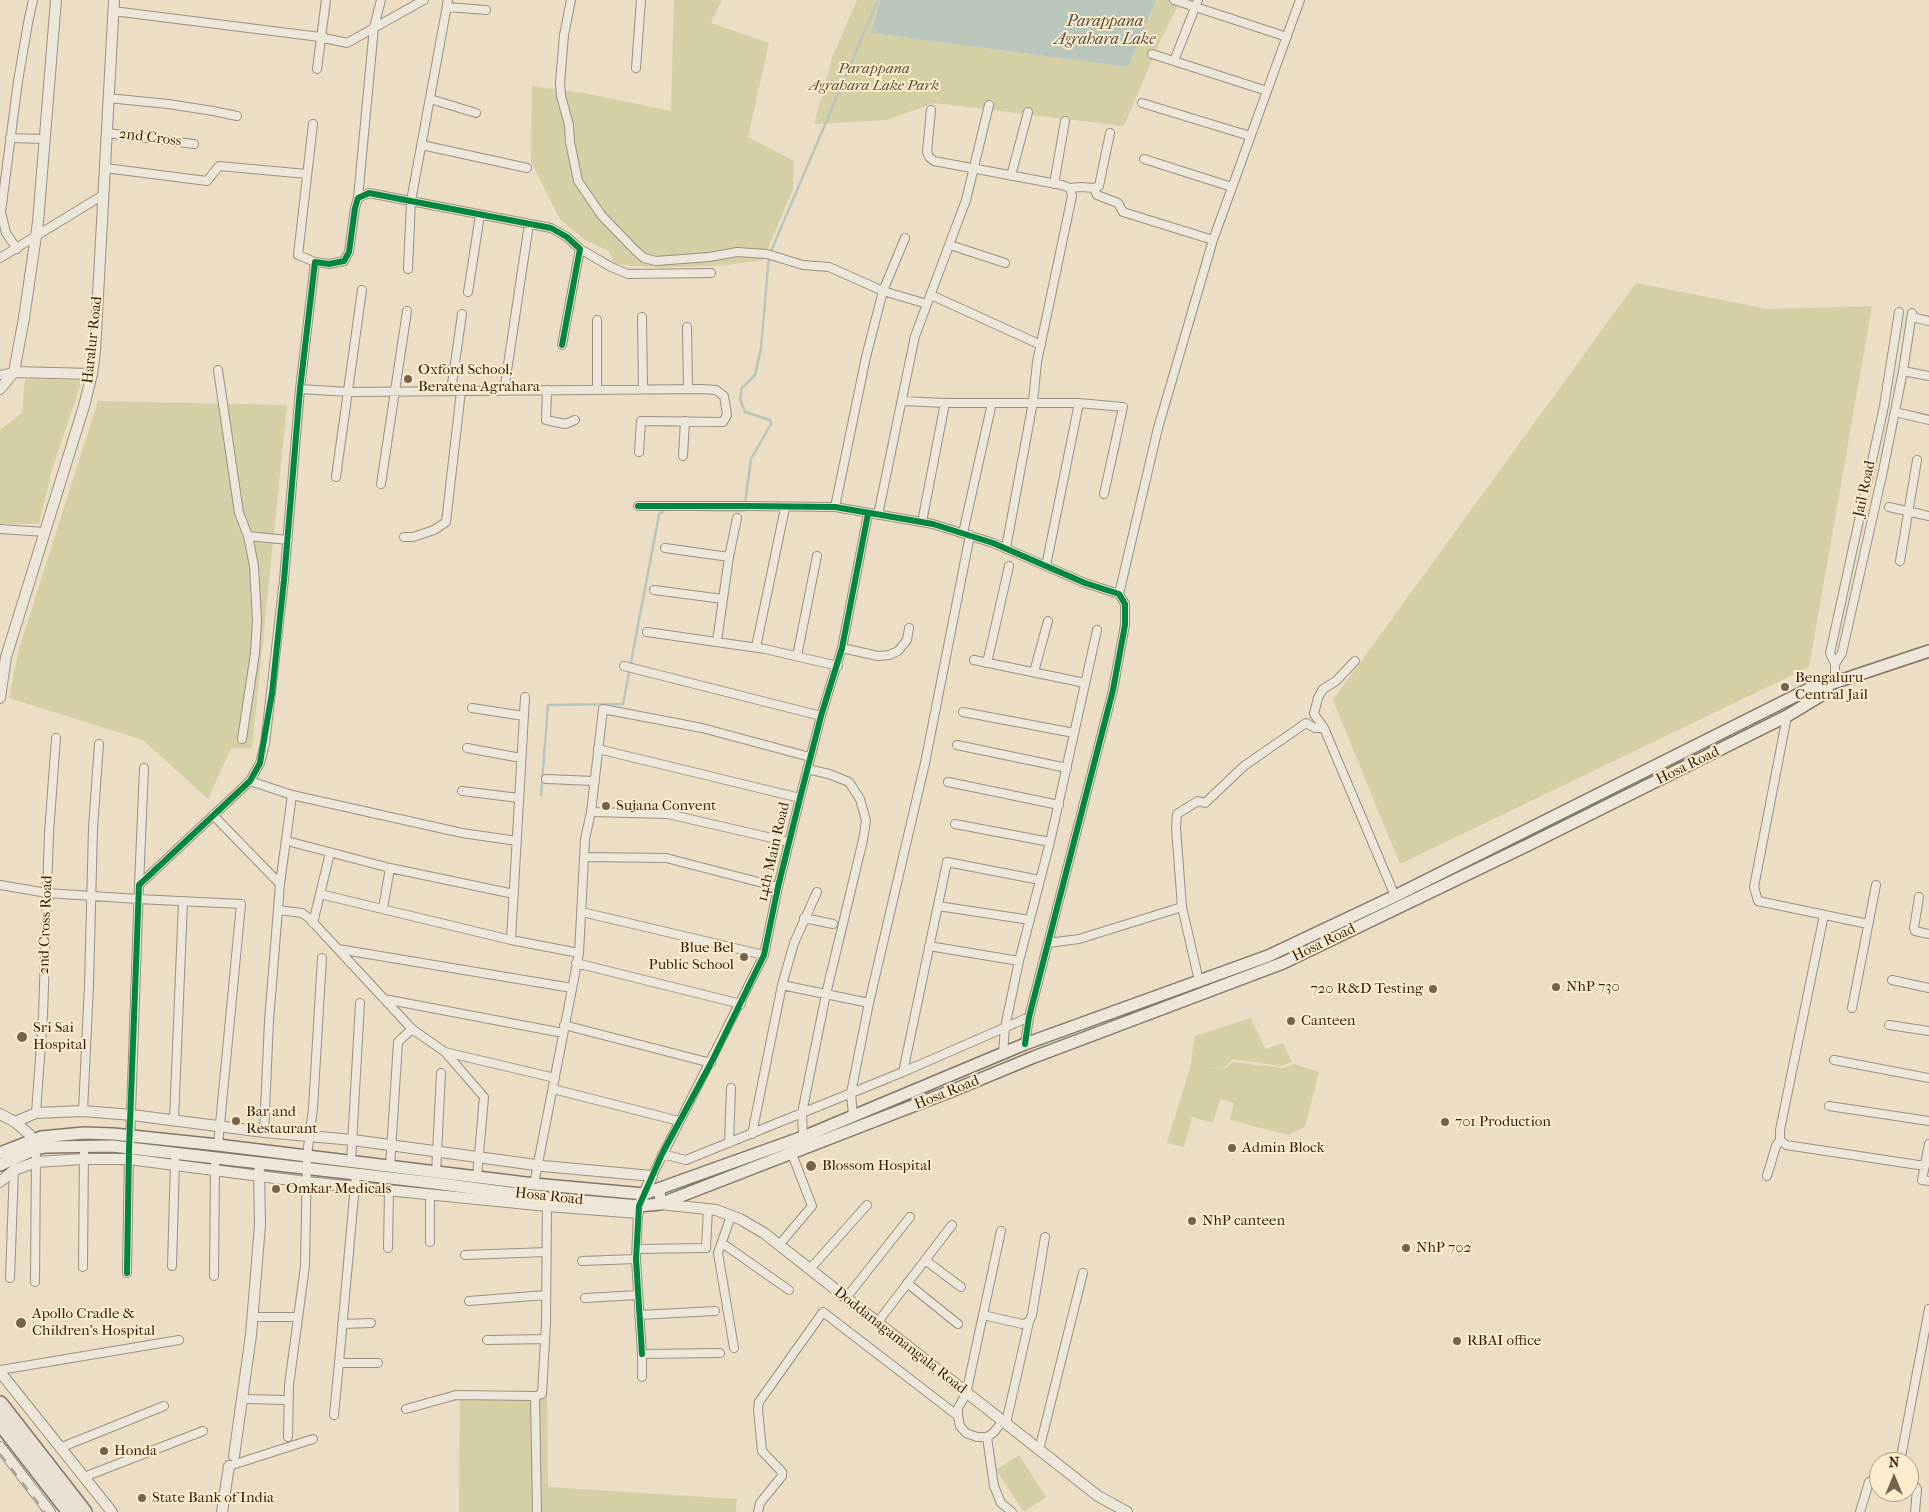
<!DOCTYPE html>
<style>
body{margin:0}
#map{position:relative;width:1929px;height:1512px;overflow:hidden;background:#ebdec4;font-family:"IM FELL French Canon",serif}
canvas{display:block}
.north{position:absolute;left:1869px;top:1452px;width:50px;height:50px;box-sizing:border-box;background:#fcedcf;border:1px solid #ad9b83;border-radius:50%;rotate:0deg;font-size:14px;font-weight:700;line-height:20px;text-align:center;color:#371f12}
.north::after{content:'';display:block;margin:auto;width:18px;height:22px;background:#766250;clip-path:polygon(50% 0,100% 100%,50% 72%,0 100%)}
</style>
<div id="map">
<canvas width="1929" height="1512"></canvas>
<div class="north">N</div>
</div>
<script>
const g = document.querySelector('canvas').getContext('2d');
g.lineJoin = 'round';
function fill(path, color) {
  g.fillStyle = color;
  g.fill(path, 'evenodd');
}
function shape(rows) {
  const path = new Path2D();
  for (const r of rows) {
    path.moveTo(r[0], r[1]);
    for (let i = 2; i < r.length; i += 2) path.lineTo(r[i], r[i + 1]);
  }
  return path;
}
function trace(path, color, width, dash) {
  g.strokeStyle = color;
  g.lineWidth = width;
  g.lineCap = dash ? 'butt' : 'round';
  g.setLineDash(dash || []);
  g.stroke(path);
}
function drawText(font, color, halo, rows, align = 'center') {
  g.font = font + ' "IM FELL French Canon",serif';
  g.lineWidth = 4;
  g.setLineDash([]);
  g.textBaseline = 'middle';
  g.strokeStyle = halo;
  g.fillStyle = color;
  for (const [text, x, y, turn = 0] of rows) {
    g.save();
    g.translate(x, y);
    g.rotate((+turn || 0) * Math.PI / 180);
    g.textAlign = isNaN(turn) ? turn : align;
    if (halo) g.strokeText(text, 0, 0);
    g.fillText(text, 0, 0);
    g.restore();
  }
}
const green = shape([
 [674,0,722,0,711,23,769,43,748,137,794,161,793,189,763,260,727,265,659,268,614,264,609,251,585,240,560,219,531,162,532,86,584,93,671,111],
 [857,0,880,0,871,33,1128,67,1156,0,1181,0,1161,39,1124,126,934,103,887,120,814,124,832,58],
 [1636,283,1767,309,1872,306,1809,667,1400,864,1333,700],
 [25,379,82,380,51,473,39,524,0,524,0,430,22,413],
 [98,401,287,405,252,748,231,748,208,799,143,740,9,698,19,649],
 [1251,1018,1265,1049,1283,1043,1292,1062,1280,1066,1233,1059,1225,1067,1206,1068,1226,1068,1233,1062,1283,1068,1294,1064,1319,1072,1305,1127,1288,1135,1230,1120,1234,1103,1220,1099,1213,1123,1192,1117,1184,1147,1167,1143,1190,1068,1195,1036],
 [460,1391,547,1393,548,1487,737,1499,736,1512,459,1512],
 [1019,1455,1046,1497,1024,1512,996,1470]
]);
const water = shape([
 [880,0,1156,0,1128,67,871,33]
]);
const stream = shape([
 [698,510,744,511,751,459,771,424,770,420,745,412,740,399,742,388,755,375,761,348,769,256,878,0],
 [541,795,548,705,623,704,659,515,665,509]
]);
const minor = shape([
 [571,0,564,35,560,83,561,96,569,125,570,142,578,181,602,216,635,250,644,258,656,261,709,257,737,252,767,254,803,265,829,267,883,291,927,304],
 [1174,0,1287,37],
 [447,7,486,10],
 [113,11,320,37,347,43,424,0],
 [1152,54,1267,91],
 [1174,61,1198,0],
 [636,68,641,0],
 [317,69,326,0],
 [108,98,168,104,213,111,237,116],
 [430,99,476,113],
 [1142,103,1250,136],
 [931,110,927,152,929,157,934,161,1062,185,1070,188,1072,196,1037,362,1033,402,1006,548],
 [313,124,298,255,315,262],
 [107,133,194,144],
 [10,138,45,139],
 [422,145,527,168],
 [1144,159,1232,187],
 [105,168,207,181,219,166,307,174],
 [1011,176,1028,112],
 [1054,184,1065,121],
 [1070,188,1081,187,1094,188,1099,186,1110,133],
 [1094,188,1097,195,1118,203,1123,212,1213,240],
 [358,198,374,27,381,0],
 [950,245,1005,263],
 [17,249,6,233,1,212,18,81,28,23,33,0],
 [580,249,611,267,628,274,711,273],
 [0,258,103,195],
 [408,269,411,201,448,0],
 [468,292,480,215],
 [931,295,1041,345],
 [642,317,643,389],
 [1912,317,1929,321],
 [597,320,597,390],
 [687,327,688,389],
 [218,370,239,513,248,536,254,566,257,620,255,653,242,739],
 [1903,371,1929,376],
 [0,375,14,372],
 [300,389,349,392,703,389,716,390,724,396,727,415,723,422,641,421,639,452],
 [547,390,546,420,565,424,575,420],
 [451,391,462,314],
 [504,391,529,224],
 [902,401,945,403,1079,403,1123,407,1104,494],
 [1895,412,1929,420],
 [683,456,685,421],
 [336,477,362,290],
 [381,484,407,311],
 [638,506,747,506,835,507,933,524,993,543,1085,583,1119,594,1125,604,1125,625,1113,690,1029,1017,1025,1044],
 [835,507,866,357,883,291,905,238],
 [1889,507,1929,516],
 [878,515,915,336,966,200,989,105],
 [922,522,945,403],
 [0,529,45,532],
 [963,533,992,403],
 [248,536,288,540],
 [404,537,413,537,434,530,446,522,461,391],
 [665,548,729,557],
 [1900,561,1917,460],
 [1046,566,1079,403],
 [654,590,723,599],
 [1119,594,1158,428,1213,240,1300,0],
 [647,632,765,649,838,666],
 [717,641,729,557,737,518],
 [756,647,785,508],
 [842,648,878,656,889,655,898,651,907,640,909,628],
 [797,656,817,556],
 [974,660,1085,683],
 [987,663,1009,566],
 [1835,664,1830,653,1884,406,1899,312],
 [624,666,821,716],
 [1034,672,1048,621],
 [1835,682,1835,664,1842,653,1883,471,1903,371,1912,313],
 [472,708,524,716],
 [963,712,1074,733],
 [1787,716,1754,887,1758,901,1868,924],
 [1324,728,1314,714,1318,698,1323,689,1336,681,1355,661],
 [957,745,1067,768],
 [467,748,521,758],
 [598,749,800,798],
 [546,779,594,781],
 [250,781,292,795,462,833,517,841],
 [948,782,1059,805],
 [462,791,519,798],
 [591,812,668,814,789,842],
 [213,815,280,884],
 [955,824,1050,842],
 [287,841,390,868,514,894],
 [584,857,666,858,778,887],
 [0,885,47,893,138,899,241,904,218,1145],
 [139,885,144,768],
 [320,894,511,940,579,953],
 [1919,897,1914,928,1915,931,1929,934],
 [938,906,1030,920],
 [1182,907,1199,981],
 [383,908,390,868],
 [278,910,302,913,309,918,412,1029,445,1052,484,1097,477,1177],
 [582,912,764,955],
 [1824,915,1780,1130,1780,1140,1786,1145,1925,1166],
 [804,918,833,924],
 [313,923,330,853],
 [511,940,525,697],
 [1048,943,1079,939,1182,907,1176,828,1177,814,1198,801,1205,803,1244,766,1306,723,1315,728,1324,728,1395,896],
 [929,946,1019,961],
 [338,949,572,988],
 [576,963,741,1004],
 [1892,980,1929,988],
 [782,985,869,1003],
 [384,999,563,1033],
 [1852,1008,1876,885],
 [564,1025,711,1063],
 [1889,1025,1929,1031],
 [445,1052,555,1078],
 [1003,1053,1005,1027,1019,961,1050,842,1097,630],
 [1834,1060,1929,1078],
 [903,1072,947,862,1040,880],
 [553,1089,679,1121],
 [1829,1106,1929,1121],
 [83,1111,89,985,93,828,99,744],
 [36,1113,43,1016,49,833,56,738],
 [853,1116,851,1093,869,1003,925,763,970,535],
 [174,1120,183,902],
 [264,1132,269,1021,280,884,292,795],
 [752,1134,782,985,794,943,817,892],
 [803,1137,802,1113,826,994,863,840,866,821,860,799,849,782,829,774,807,769],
 [130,1141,139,885,250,781,260,763,265,744,284,580,300,389,315,262,329,264,344,261,349,252,355,208,358,198,369,193,551,228,567,237,580,249,562,345],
 [729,1143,731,1088],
 [1929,1144,1922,1180,1929,1181],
 [662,1154,686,1160,903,1072,1029,1017],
 [351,1162,360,1003],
 [390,1167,398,1042,412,1029],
 [436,1173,441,1073],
 [652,1176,764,955,778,887,800,798,821,716,842,648,868,514],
 [1767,1176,1776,1146,1780,1140],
 [534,1184,579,953,585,839,591,812,603,709,702,728,810,757],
 [430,1195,430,1242],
 [638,1213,636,1259,642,1354],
 [731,1216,718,1253,734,1348],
 [1001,1231,966,1394,958,1408,958,1416,960,1426,966,1433,977,1437,987,1437,993,1433,1003,1421],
 [722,1243,789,1290],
 [779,1245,812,1206,792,1154],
 [388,1248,389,1190],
 [637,1249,706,1248,708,1209],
 [465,1255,546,1252],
 [925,1260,961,1287],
 [582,1261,636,1259],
 [172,1266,175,1160],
 [83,1267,84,1147],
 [810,1269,867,1205],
 [127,1273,129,1155],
 [214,1276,215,1165],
 [10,1278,14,1168],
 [35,1282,36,1149],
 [907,1283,958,1324],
 [585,1298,638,1295],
 [846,1298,910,1217],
 [469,1301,546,1295],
 [639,1315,715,1311],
 [983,1315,1022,1324,1029,1322,1032,1315,1045,1237],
 [252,1317,298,1317],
 [877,1323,952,1225],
 [342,1324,371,1323],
 [487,1340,545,1339],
 [339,1363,356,1174],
 [0,1370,179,1340],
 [642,1377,642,1354,720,1353],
 [535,1396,537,1512],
 [243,1399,288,1400],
 [406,1409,456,1395,535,1396,542,1394,546,1324,547,1202],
 [334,1415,339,1363,378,1363],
 [1006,1423,1029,1322],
 [288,1437,289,1385,305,1266,307,1156,313,1108,322,958],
 [987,1437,994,1486,1001,1503,1012,1512],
 [62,1447,164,1406],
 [1039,1450,1083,1273],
 [1900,1462,1929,1309],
 [229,1466,313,1439],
 [84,1477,203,1431],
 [1909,1484,1914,1485,1917,1489,1915,1512],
 [758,1512,760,1503,782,1476,782,1472,762,1451,758,1409,759,1402,823,1312,958,1416],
 [1860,1512,1869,1482,1874,1480,1879,1480]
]);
const tertiary = shape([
 [14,372,92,374],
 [0,389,14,372,24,318,38,222,56,0],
 [0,698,6,657,84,406,92,374,95,351,114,0],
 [0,1114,15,1122,29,1134,33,1140],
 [0,1182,14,1170,36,1162,84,1159,129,1159,306,1182,547,1206,638,1213,639,1206,652,1176,543,1166,353,1140,264,1132,132,1115,83,1111,36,1113,15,1122],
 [660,1188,660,1204,716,1210,740,1219,764,1233,1098,1496,1127,1512],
 [0,1372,112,1512],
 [0,1447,50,1512],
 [234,1456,251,1335,260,1225,259,1171],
 [222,1512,229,1466]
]);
const secondary = shape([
 [0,1153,41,1137,84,1133,113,1134,218,1145,534,1184,644,1194,803,1137,1025,1044,1268,956,1395,896,1819,684,1830,684,1929,651],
 [0,1165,36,1149,45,1147,112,1146,434,1183,548,1198,639,1206,660,1204,954,1090,1034,1057,1283,963,1528,845,1787,716,1820,696,1830,684]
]);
const motorway = shape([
 [0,1404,84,1512],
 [0,1422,70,1512]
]);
const rail = shape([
 [0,1454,45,1512]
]);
const cycleway = shape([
 [638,506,747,506,835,507,933,524,993,543,1085,583,1119,594,1125,604,1125,625,1113,690,1029,1017,1025,1044],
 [127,1273,129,1149,139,885,250,781,260,763,272,693,284,580,300,389,315,262,329,264,344,261,349,252,355,208,358,198,369,193,551,228,567,237,580,249,562,345],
 [642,1354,636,1259,639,1206,662,1154,711,1063,764,955,778,887,800,798,821,716,842,648,868,514]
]);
const markers = [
 [408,379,5,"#766250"],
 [1785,687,5,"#766250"],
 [606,806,5,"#766250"],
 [744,957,5,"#766250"],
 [1556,987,5,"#766250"],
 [1433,989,5,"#766250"],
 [1291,1021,5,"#766250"],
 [22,1037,6,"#766250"],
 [236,1121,5,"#766250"],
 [1445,1122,5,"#766250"],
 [1232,1148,5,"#766250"],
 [811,1166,6,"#766250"],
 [276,1189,5,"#766250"],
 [1192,1221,5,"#766250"],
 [1406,1248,5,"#766250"],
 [21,1323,6,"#766250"],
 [1457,1341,5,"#766250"],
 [104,1451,5,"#766250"],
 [142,1498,5,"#766250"]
];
const parkNames = [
 ["Parappana",874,69],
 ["Agrahara Lake Park",874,86]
];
const streetNames = [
 ["2nd Cross",150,138,7],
 ["Haralur Road",93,340,-84],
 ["Jail Road",1865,489,-78],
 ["Hosa Road",1688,766,-26],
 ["14th Main Road",774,852,-77],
 ["2nd Cross Road",46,925,-88],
 ["Hosa Road",1324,943,-26],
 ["Hosa Road",947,1093,-22],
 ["Hosa Road",549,1197,6],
 ["Doddanagamangala Road",900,1341,38]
];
const poiNames = [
 ["Oxford School,",418,370],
 ["Beratena Agrahara",418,387],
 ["Bengaluru",1795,678],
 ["Central Jail",1795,695],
 ["Sujana Convent",616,806],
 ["Blue Bel",734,948,"right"],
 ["Public School",734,965,"right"],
 ["NhP 730",1566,987],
 ["720 R&D Testing",1423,989,"right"],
 ["Canteen",1301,1021],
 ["Sri Sai",33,1028],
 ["Hospital",33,1045],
 ["Bar and",246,1112],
 ["Restaurant",246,1129],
 ["701 Production",1455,1122],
 ["Admin Block",1242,1148],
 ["Blossom Hospital",822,1166],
 ["Omkar Medicals",286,1189],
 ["NhP canteen",1202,1221],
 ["NhP 702",1416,1248],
 ["Apollo Cradle &",32,1314],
 ["Children's Hospital",32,1331],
 ["RBAI office",1467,1341],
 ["Honda",114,1451],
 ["State Bank of India",152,1498]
];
const waterNames = [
 ["Parappana",1105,22],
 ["Agrahara Lake",1105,40]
];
fill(green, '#d4cfa5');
fill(water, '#b8c6bc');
trace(stream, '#b8c6bc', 2.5);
trace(minor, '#9b9081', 10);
trace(tertiary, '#9b9081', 12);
trace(secondary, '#817769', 14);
trace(motorway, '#817769', 18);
trace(minor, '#ede6da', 8);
trace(tertiary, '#ede6da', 10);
trace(secondary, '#ede6da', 11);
trace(motorway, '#e9e2d4', 15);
trace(rail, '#aaa399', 2.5, [9, 9]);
trace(cycleway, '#00873e', 6);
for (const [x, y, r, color] of markers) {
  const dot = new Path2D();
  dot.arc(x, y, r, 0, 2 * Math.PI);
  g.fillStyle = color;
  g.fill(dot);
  trace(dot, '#fcedcf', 2);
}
drawText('italic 15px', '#605036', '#fcedcf', parkNames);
drawText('15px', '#371f12', '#fcedcf', streetNames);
drawText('15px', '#371f12', '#fcedcf', poiNames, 'left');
drawText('italic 16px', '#574e44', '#fcedcf', waterNames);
</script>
